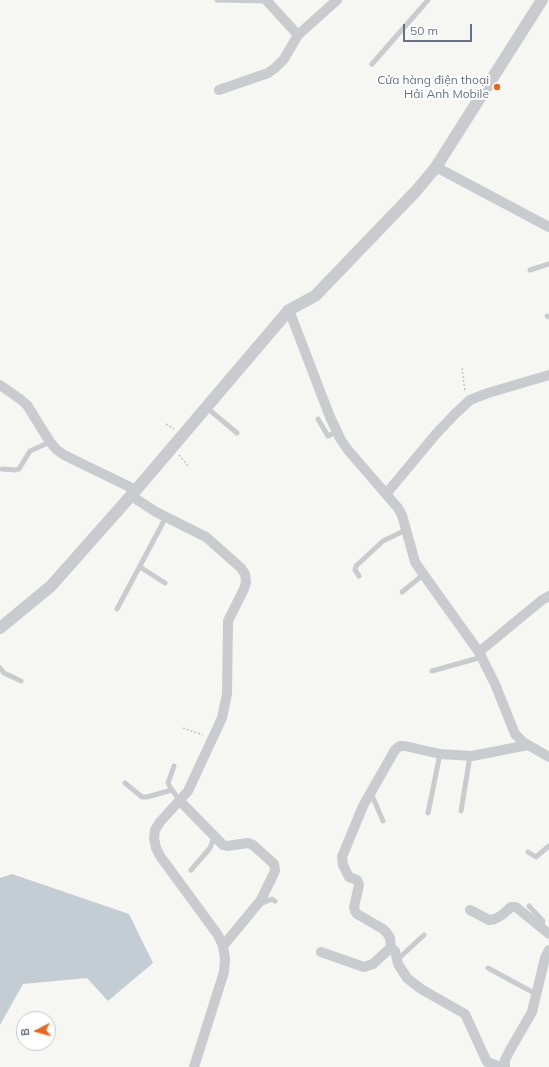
<!DOCTYPE html>
<meta charset="utf-8">
<style>
body{margin:0}
#map{position:relative;width:549px;height:1067px;overflow:hidden;background:#f6f7f3;font-family:Mulish,sans-serif}
canvas{display:block}
.north{position:absolute;left:16px;top:1011px;width:40px;height:40px;box-sizing:border-box;background:#fff;border:1px solid #c1c7cf;border-radius:50%;rotate:264deg;font-size:11px;font-weight:700;line-height:16px;text-align:center;color:#637286}
.north::after{content:'';display:block;margin:auto;width:14px;height:18px;background:#f16418;clip-path:polygon(50% 0,100% 100%,50% 72%,0 100%)}
.scale{position:absolute;left:403px;top:24px;width:69px;height:18px;box-sizing:border-box;border:2px solid #637286;border-top:0;padding-left:5px;font-size:12px;line-height:14px;white-space:nowrap;color:#637286;-webkit-text-stroke:3px #fff;paint-order:stroke}
</style>
<div id="map">
<canvas width="549" height="1067"></canvas>
<div class="north">B</div>
<div class="scale">50 m</div>
</div>
<script>
const g = document.querySelector('canvas').getContext('2d');
g.lineJoin = 'round';
function fill(path, color) {
  g.fillStyle = color;
  g.fill(path, 'evenodd');
}
function shape(rows) {
  const path = new Path2D();
  for (const r of rows) {
    path.moveTo(r[0], r[1]);
    for (let i = 2; i < r.length; i += 2) path.lineTo(r[i], r[i + 1]);
  }
  return path;
}
function trace(path, color, width, dash) {
  g.strokeStyle = color;
  g.lineWidth = width;
  g.lineCap = dash ? 'butt' : 'round';
  g.setLineDash(dash || []);
  g.stroke(path);
}
function drawText(font, color, halo, rows, align = 'center') {
  g.font = font + ' Mulish,sans-serif';
  g.lineWidth = 4;
  g.setLineDash([]);
  g.textBaseline = 'middle';
  g.strokeStyle = halo;
  g.fillStyle = color;
  for (const [text, x, y, turn = 0] of rows) {
    g.save();
    g.translate(x, y);
    g.rotate((+turn || 0) * Math.PI / 180);
    g.textAlign = isNaN(turn) ? turn : align;
    if (halo) g.strokeText(text, 0, 0);
    g.fillText(text, 0, 0);
    g.restore();
  }
}
const water = shape([
 [12,874,129,914,153,963,108,1001,87,978,23,984,0,1025,0,878]
]);
const path = shape([
 [462,368,465,392],
 [166,424,174,429],
 [179,455,189,467],
 [183,728,203,735]
]);
const service = shape([
 [217,0,267,1],
 [372,64,428,0],
 [530,270,549,264],
 [547,316,549,317],
 [206,407,237,433],
 [318,419,328,436,336,432],
 [2,469,15,470,19,469,30,451,50,442],
 [140,567,165,583],
 [359,576,355,570,356,566,383,541,406,530],
 [402,592,423,575],
 [117,609,166,517],
 [0,668,4,673,21,681],
 [432,671,482,657],
 [174,766,168,783,170,787,180,801],
 [125,783,142,797,147,797,172,790],
 [371,793,383,821],
 [461,811,470,756],
 [428,813,440,754],
 [528,852,536,857,549,846],
 [191,870,210,848,214,837],
 [260,904,272,899,275,901],
 [529,906,543,921,542,928],
 [397,960,424,935],
 [488,968,536,994]
]);
const minor = shape([
 [266,0,298,35],
 [219,90,268,73,275,68,284,59,298,35,337,0],
 [436,167,549,227],
 [289,310,330,417,341,440,348,450,398,508,402,515,415,562,421,571,479,652,495,684,515,734,523,742,549,757],
 [0,385,20,399,27,405,50,442,57,450,64,455,136,490],
 [386,494,436,434,455,414,470,400,488,393,549,375],
 [130,495,156,512,206,537,241,568,245,574,246,582,244,589,228,621,227,694,222,718,188,791,160,822,155,830,154,838,156,848,160,856,218,935,223,946,225,959,224,972,194,1067],
 [479,652,542,600,549,596],
 [180,801,223,845,227,846,248,843,253,845,274,864,275,871,261,900,223,946],
 [470,910,489,920,495,919,502,915,511,907,516,907,549,934],
 [391,949,390,938,387,933,383,929,357,914,355,911,354,907,359,885,357,880,349,877,343,865,342,857,363,806,395,750,400,746,405,746,440,754,472,756,528,745],
 [321,952,364,967,373,964,387,951,391,949,395,951,398,964,407,978,421,989,465,1014,487,1062,501,1067],
 [505,1067,505,1060,510,1050,532,1012,545,958,549,950]
]);
const tertiary = shape([
 [0,628,51,586,136,490,289,310,315,296,416,191,436,167,542,0]
]);
const markers = [
 [497,87,4,"#f16418"]
];
const poiNames = [
 ["Cửa hàng điện thoại",489,80],
 ["Hải Anh Mobile",489,94]
];
fill(water, '#c4cdd3');
trace(path, '#c2c3c5', 1.5, [2, 2]);
trace(service, '#c9cbcf', 5);
trace(minor, '#c9cbcf', 10);
trace(tertiary, '#c9cbcf', 12);
for (const [x, y, r, color] of markers) {
  const dot = new Path2D();
  dot.arc(x, y, r, 0, 2 * Math.PI);
  g.fillStyle = color;
  g.fill(dot);
  trace(dot, '#fff', 1.5);
}
drawText('12px', '#637286', '#fff', poiNames, 'right');
</script>
